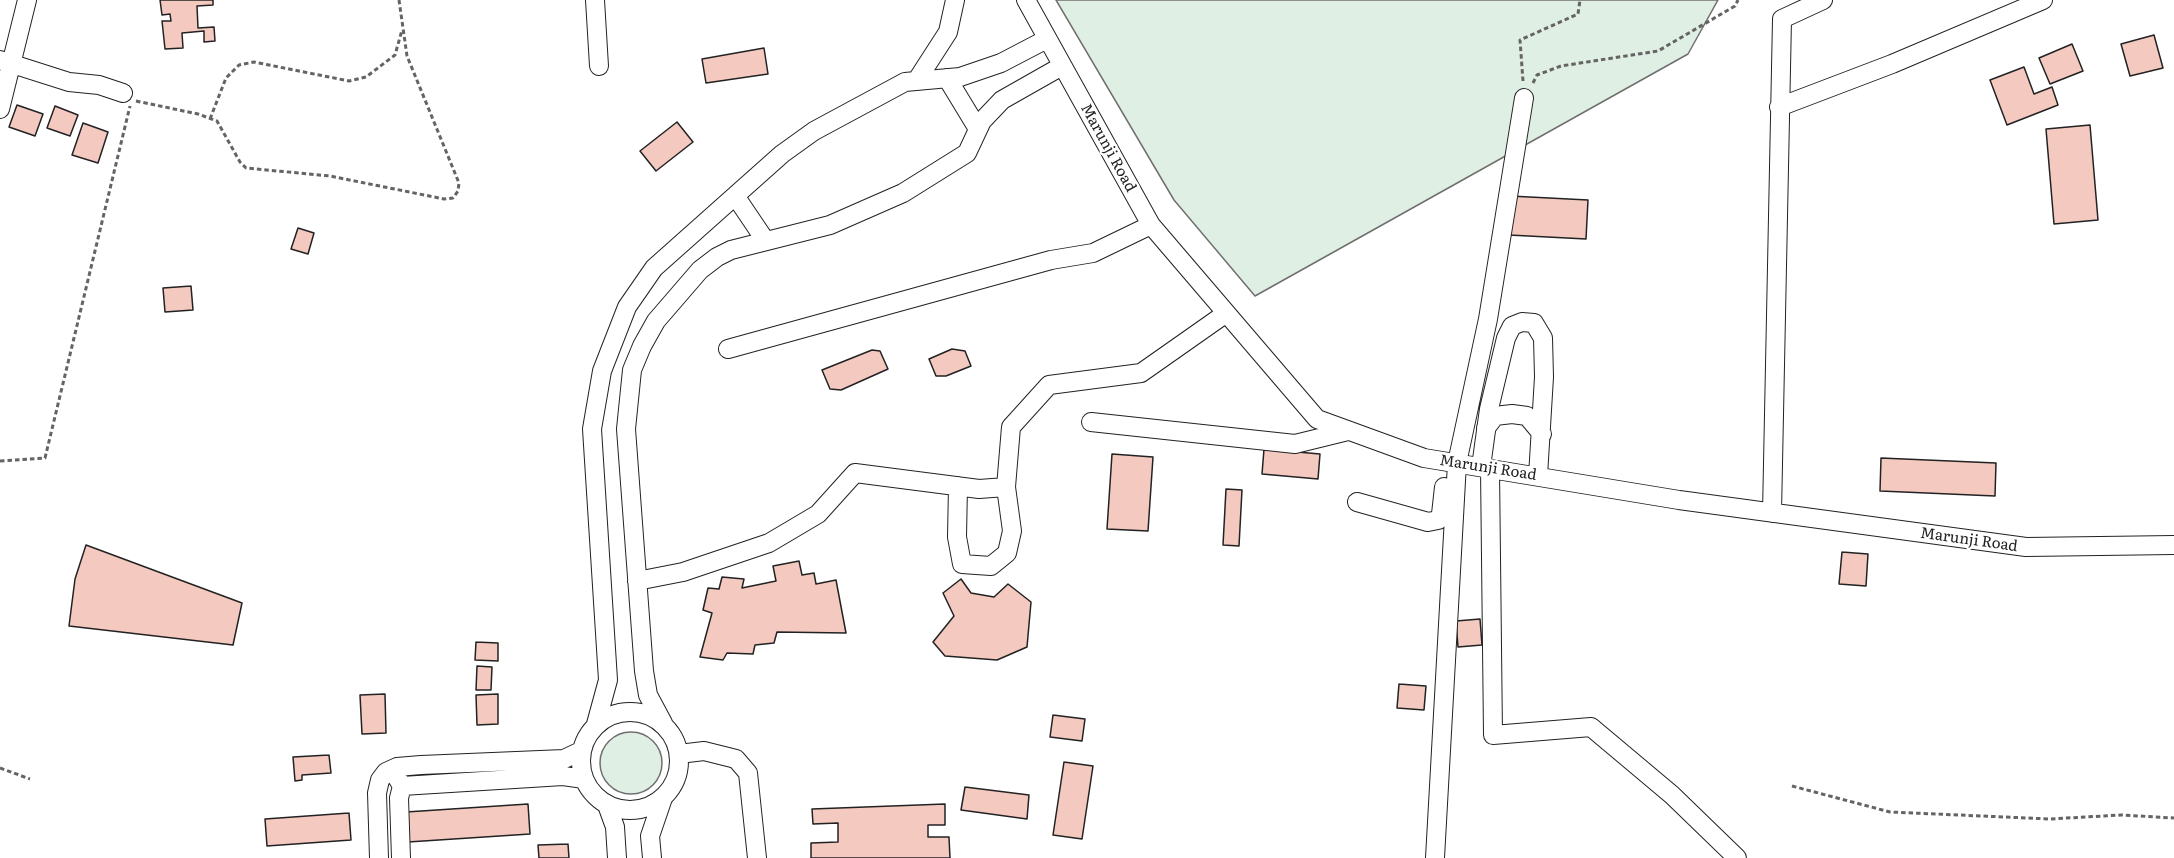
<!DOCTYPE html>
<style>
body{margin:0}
canvas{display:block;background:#fff}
</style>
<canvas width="2174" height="858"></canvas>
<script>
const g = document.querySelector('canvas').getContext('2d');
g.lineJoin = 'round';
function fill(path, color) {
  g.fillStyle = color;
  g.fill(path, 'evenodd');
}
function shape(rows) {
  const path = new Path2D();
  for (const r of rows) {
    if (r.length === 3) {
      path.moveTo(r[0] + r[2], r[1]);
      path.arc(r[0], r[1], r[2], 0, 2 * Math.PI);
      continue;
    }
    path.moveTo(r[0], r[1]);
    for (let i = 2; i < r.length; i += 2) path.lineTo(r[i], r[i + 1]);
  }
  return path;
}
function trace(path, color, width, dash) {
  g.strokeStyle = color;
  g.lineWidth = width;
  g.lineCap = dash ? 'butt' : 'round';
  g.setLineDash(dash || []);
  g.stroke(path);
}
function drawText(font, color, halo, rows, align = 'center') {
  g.font = font + ' Literata,serif';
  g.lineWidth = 4.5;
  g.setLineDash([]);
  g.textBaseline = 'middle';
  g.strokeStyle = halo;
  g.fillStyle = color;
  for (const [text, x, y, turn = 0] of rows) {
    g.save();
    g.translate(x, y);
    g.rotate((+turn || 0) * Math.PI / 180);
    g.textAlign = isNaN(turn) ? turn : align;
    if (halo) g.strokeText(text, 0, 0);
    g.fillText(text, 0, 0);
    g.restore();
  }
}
const green = shape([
 [1056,0,1718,0,1688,54,1255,296,1174,200,1056,0],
 [631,763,31]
]);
const building = shape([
 [160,0,213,0,213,5,197,6,198,28,214,27,215,41,204,42,204,31,182,33,183,48,165,49,162,21,171,21,170,14,162,15,160,0],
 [2154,35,2163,68,2130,76,2121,44,2154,35],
 [2072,44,2083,71,2050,84,2039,58,2072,44],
 [764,48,768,74,706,83,702,59,764,48],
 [2024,67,2034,94,2052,87,2058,105,2007,125,1990,80,2024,67],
 [17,105,43,114,35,136,9,127,17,105],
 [55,106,78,115,70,136,47,128,55,106],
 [677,122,693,142,656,171,640,151,677,122],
 [83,123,108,132,98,163,72,155,83,123],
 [2090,125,2098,220,2054,224,2046,129,2090,125],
 [1510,196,1588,200,1586,239,1509,235,1510,196],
 [298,228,314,233,308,254,291,249,298,228],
 [191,286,193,310,165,312,163,288,191,286],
 [952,349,965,351,971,366,946,376,936,376,929,359,952,349],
 [872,350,880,351,888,369,841,390,830,389,822,370,872,350],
 [1264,449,1320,454,1318,479,1262,474,1264,449],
 [1112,454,1153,457,1148,531,1107,529,1112,454],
 [1881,458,1996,463,1995,496,1880,491,1881,458],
 [1226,489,1242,490,1239,546,1223,545,1226,489],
 [86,545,242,603,233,645,69,626,75,579,86,545],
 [1842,552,1868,554,1866,586,1839,584,1842,552],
 [799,561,802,575,814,573,816,584,836,580,846,633,777,632,774,643,755,645,753,654,727,653,723,660,700,657,712,613,703,610,708,588,719,589,722,577,744,579,742,588,776,581,773,566,799,561],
 [961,579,971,593,994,597,1008,584,1031,602,1027,647,997,660,945,656,933,642,954,616,943,593,961,579],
 [1480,619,1482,645,1458,647,1456,621,1480,619],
 [476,642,498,643,498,661,475,660,476,642],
 [477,666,492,667,491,690,476,690,477,666],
 [1399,684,1426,686,1424,710,1397,708,1399,684],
 [385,694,386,733,362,734,360,695,385,694],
 [498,694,498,724,477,725,476,695,498,694],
 [1053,715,1085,719,1082,741,1050,737,1053,715],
 [329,755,331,773,302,775,302,780,295,781,293,757,329,755],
 [1064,762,1093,766,1082,839,1053,835,1064,762],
 [965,787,1029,795,1027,819,961,810,965,787],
 [528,804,530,834,408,842,406,812,528,804],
 [945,804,945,825,928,825,928,837,949,837,950,858,811,858,811,843,838,842,838,823,813,824,812,809,945,804],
 [349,813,351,840,267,846,265,819,349,813],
 [568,844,569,858,539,858,538,845,568,844]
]);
const path = shape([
 [1523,81,1520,40,1578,14,1580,0],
 [1533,83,1537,75,1561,66,1658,51,1735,6,1738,0],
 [136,101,198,114,217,121,240,162,246,168,330,176,444,199,453,198,458,191,459,183,407,56,399,0],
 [210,119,226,78,239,65,254,62,349,81,366,77,395,55,402,30],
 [0,461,45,458,130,106],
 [0,768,30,779],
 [1792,786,1890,812,2050,819,2121,815,2174,818]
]);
const minor = shape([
 [595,0,599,66],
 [1026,0,1151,225,1317,419,1424,458,1679,500,2026,547,2174,545],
 [0,60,69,82,99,85,123,93],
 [947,78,978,129],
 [917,80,948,32,955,0],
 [1779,107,1892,64,2043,0],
 [0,109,27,0],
 [736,197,765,240],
 [728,349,1051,260,1093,253,1151,225],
 [1091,422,1295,444,1348,431],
 [1486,428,1495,416,1512,414,1527,416,1542,434],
 [1481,467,1489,409,1506,338,1512,326,1522,322,1534,323,1543,338,1544,377,1538,476],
 [1490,469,1493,735,1591,727,1672,795,1737,858],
 [958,486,957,537,962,564,991,566,1007,553,1012,531,1006,487],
 [1357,502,1428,522,1438,520,1441,514,1444,487],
 [1772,513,1782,19,1823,0],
 [637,581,683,572,769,543,818,514,855,473,979,489,1006,487,1011,427,1049,385,1141,373,1225,314],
 [630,761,49],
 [663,723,648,695,644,671,626,429,632,370,642,346,656,321,700,270,717,257,731,250,830,225,903,193,967,153,982,121,1002,100,1062,66],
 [596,724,608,680,592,429,602,371,627,307,654,268,782,154,814,131,905,82,960,77,1001,63,1047,39],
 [679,754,704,751,736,759,748,773,757,858],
 [396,776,402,786,399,798,401,858],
 [402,786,563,776,584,779],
 [607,805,615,827,617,858],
 [379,858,377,793,380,780,386,772,397,767,421,765,564,759,581,751],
 [652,858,650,836,663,798],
 [1435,858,1457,463,1488,319,1524,98]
]);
const streetNames = [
 ["Marunji Road",1108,148,61],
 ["Marunji Road",1488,468,9],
 ["Marunji Road",1969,540,8]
];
fill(green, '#e0efe3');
trace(green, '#6f6f6f', 1.5);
fill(building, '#f3c9c0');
trace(building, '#222', 1.5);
trace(minor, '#222', 20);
trace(path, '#646464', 3, [4.5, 3]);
trace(minor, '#fff', 18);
drawText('15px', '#222', '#fff', streetNames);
</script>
